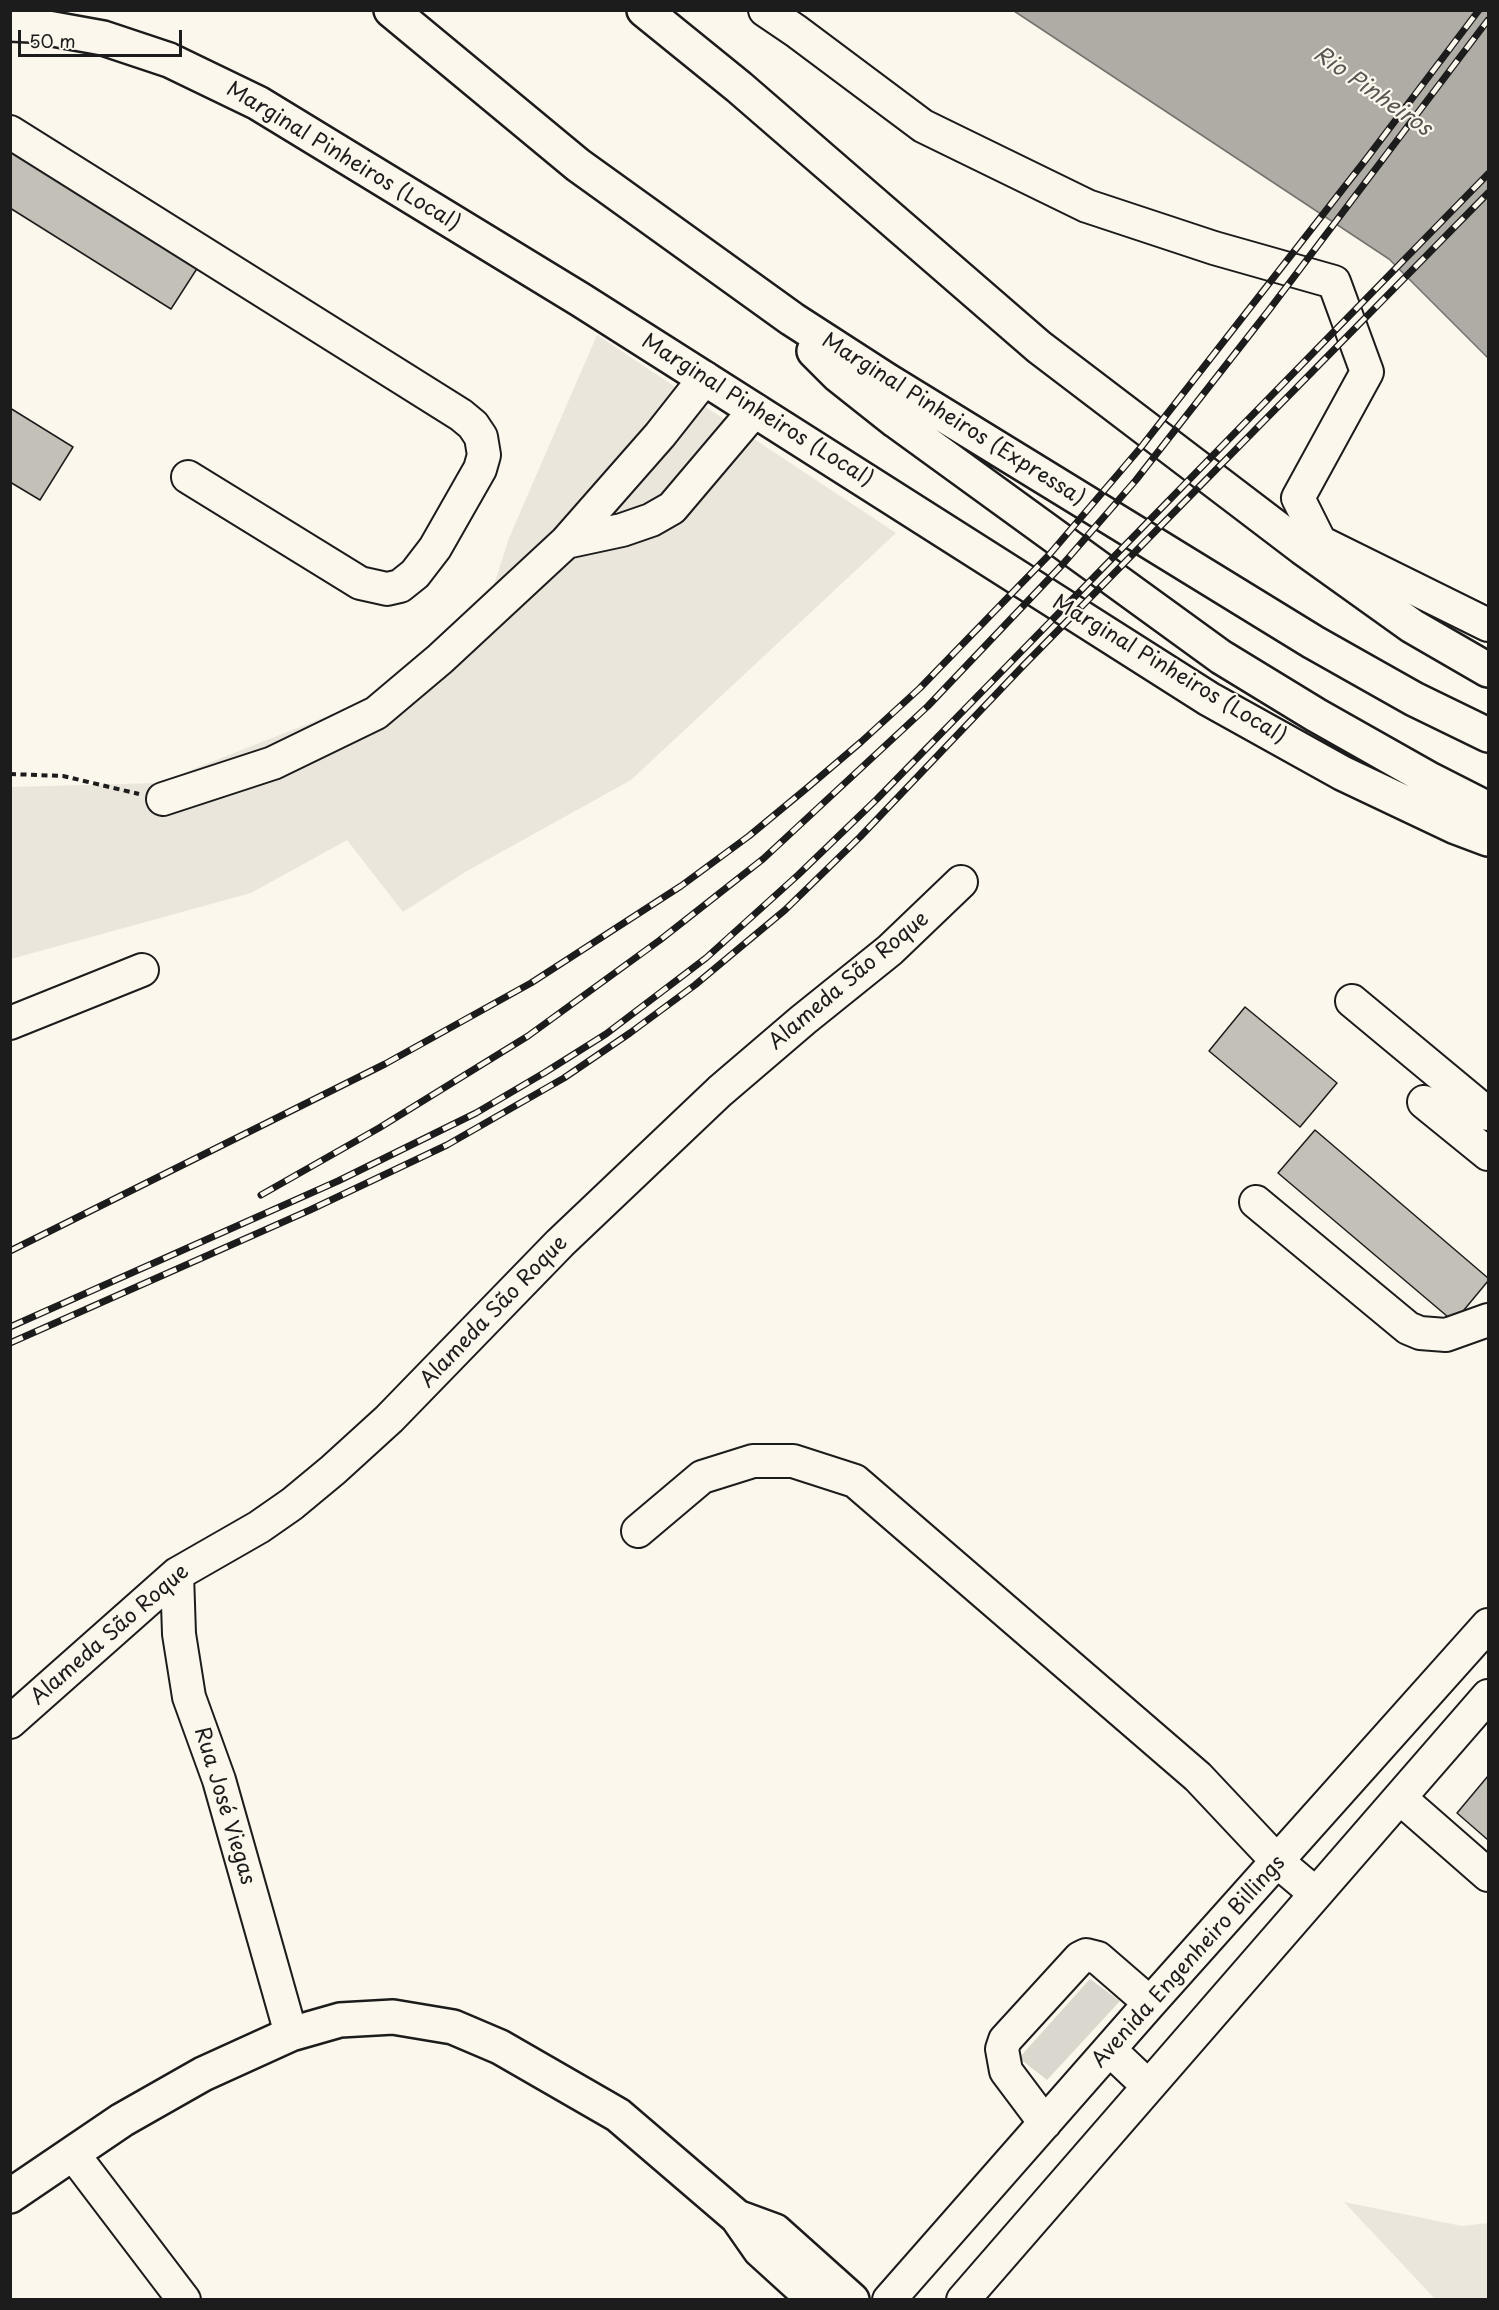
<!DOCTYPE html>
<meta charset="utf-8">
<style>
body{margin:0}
#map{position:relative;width:1499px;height:2310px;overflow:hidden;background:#fbf7ec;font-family:"Playpen Sans",sans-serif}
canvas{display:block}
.frame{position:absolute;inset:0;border:12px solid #1c1c1c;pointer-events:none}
.scale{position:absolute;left:18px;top:30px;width:164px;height:27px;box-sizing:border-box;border:3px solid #1c1c1c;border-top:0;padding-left:8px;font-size:18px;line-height:21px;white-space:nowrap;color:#1c1c1c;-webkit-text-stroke:4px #fbf7ec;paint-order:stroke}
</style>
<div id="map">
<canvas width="1499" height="2310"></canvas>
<div class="frame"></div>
<div class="scale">50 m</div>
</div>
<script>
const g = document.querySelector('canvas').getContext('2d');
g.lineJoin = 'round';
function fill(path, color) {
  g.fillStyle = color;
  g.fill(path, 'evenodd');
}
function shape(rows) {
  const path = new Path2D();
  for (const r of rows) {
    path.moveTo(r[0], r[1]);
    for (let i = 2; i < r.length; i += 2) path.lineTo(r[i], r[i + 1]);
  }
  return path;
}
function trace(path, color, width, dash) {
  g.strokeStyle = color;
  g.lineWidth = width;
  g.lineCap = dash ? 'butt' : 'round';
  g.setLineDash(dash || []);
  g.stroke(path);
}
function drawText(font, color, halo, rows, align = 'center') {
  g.font = font + ' "Playpen Sans",sans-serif';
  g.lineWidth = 4.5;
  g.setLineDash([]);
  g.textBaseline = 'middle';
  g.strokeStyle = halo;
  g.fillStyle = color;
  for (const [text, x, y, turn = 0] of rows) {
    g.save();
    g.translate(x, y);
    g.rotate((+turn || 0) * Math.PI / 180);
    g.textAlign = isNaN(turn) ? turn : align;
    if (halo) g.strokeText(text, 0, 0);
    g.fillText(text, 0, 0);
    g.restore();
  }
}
const built = shape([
 [597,335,896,533,631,780,467,871,403,912,347,840,251,893,11,959,11,787,158,783,368,700,489,600,509,538],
 [1344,2202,1462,2226,1488,2223,1488,2299,1435,2299]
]);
const green = shape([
 [1090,1979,1120,2001,1047,2080,1019,2058]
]);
const water = shape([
 [1014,11,1488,11,1488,358,1389,259,1014,11]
]);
const building = shape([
 [10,149,198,267,171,309,10,208,10,149],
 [10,408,73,447,40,500,10,482,10,408],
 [1245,1007,1337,1083,1300,1127,1209,1051,1245,1007],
 [1315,1130,1488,1278,1488,1281,1454,1322,1278,1173,1315,1130],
 [1488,1776,1488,1840,1457,1813,1488,1776]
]);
const path = shape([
 [10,774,63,776,139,794]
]);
const minor = shape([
 [765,10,796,31,923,126,1087,206,1214,248,1334,282,1367,372,1298,498,1320,542,1488,625],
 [10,132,461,415,473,425,481,437,484,455,480,469,435,548,415,574,400,586,387,589,360,583,188,477],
 [566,542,622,530,651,520,672,508,755,410],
 [163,799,273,763,376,713,440,659,566,542,660,435,705,378],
 [1352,1001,1488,1114],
 [10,1023,142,970],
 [1424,1102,1488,1154],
 [1256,1202,1408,1328,1420,1333,1446,1335,1488,1320],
 [638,1531,702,1477,753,1461,793,1461,855,1481,1198,1777,1278,1862,1316,1894],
 [177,1574,179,1634,189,1697,219,1780,291,2034],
 [10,1722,177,1574,259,1527,292,1504,333,1470,389,1419,560,1243,720,1091,803,1020,890,950,961,882],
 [1400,1798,1488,1875],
 [1110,2050,1148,2086],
 [1045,2123,1006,2071,1002,2049,1005,2040,1080,1958,1086,1955,1098,1958,1150,2003],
 [73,2154,184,2300],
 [889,2300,1150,2003,1488,1625],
 [963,2300,1488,1696]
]);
const major = shape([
 [10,2196,122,2120,203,2074,291,2034,340,2020,393,2017,453,2027,500,2047,618,2115,737,2217,760,2250,815,2300],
 [737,2217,775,2231,852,2300]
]);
const highway = shape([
 [391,10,578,165,792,319,888,381,1313,642,1414,699,1488,735],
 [644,10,739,87,1039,347,1303,548,1412,626,1488,670],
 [10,24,31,25,103,38,169,60,258,103,581,300,1209,699,1342,773,1456,827,1488,839],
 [814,351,838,375,896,421,1221,657,1316,715,1431,780,1488,809]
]);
const rail = shape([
 [261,1195,379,1128,528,1036,660,940,763,859,928,706,1063,564,1136,480,1269,310,1488,20],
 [10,1251,385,1064,531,983,681,886,749,836,807,788,861,742,920,688,1049,555,1142,446,1367,158,1479,10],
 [10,1327,338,1181,476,1113,544,1073,606,1034,706,958,798,875,877,799,1488,174],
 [10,1343,310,1210,447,1145,564,1078,630,1033,695,985,785,910,860,837,1021,668,1488,193]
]);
const streetNames = [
 ["Marginal Pinheiros (Local)",343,157,31],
 ["Marginal Pinheiros (Local)",757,411,32],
 ["Marginal Pinheiros (Expressa)",953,420,32],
 ["Marginal Pinheiros (Local)",1169,670,31],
 ["Alameda São Roque",849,981,-40],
 ["Alameda São Roque",494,1312,-46],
 ["Alameda São Roque",110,1635,-41],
 ["Rua José Viegas",224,1806,73],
 ["Avenida Engenheiro Billings",1189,1962,-48]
];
const waterNames = [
 ["Rio Pinheiros",1372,92,35]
];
fill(built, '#eae6dc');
fill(green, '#dad7ce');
fill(water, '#afaca5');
trace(water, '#74726e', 1.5);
fill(building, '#c3c0b8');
trace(building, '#1c1c1c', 1.5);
trace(minor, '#1c1c1c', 36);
trace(major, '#1c1c1c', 38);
trace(highway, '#1c1c1c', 38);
trace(path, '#1c1c1c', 4, [6, 4.5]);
trace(minor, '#fbf7ec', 32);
trace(major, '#fbf7ec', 33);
trace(highway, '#fbf7ec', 33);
trace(rail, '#1c1c1c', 7);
trace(rail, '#fbf7ec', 4.5, [14]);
drawText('21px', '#1c1c1c', '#fbf7ec', streetNames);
drawText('italic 22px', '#575653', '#fbf7ec', waterNames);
</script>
